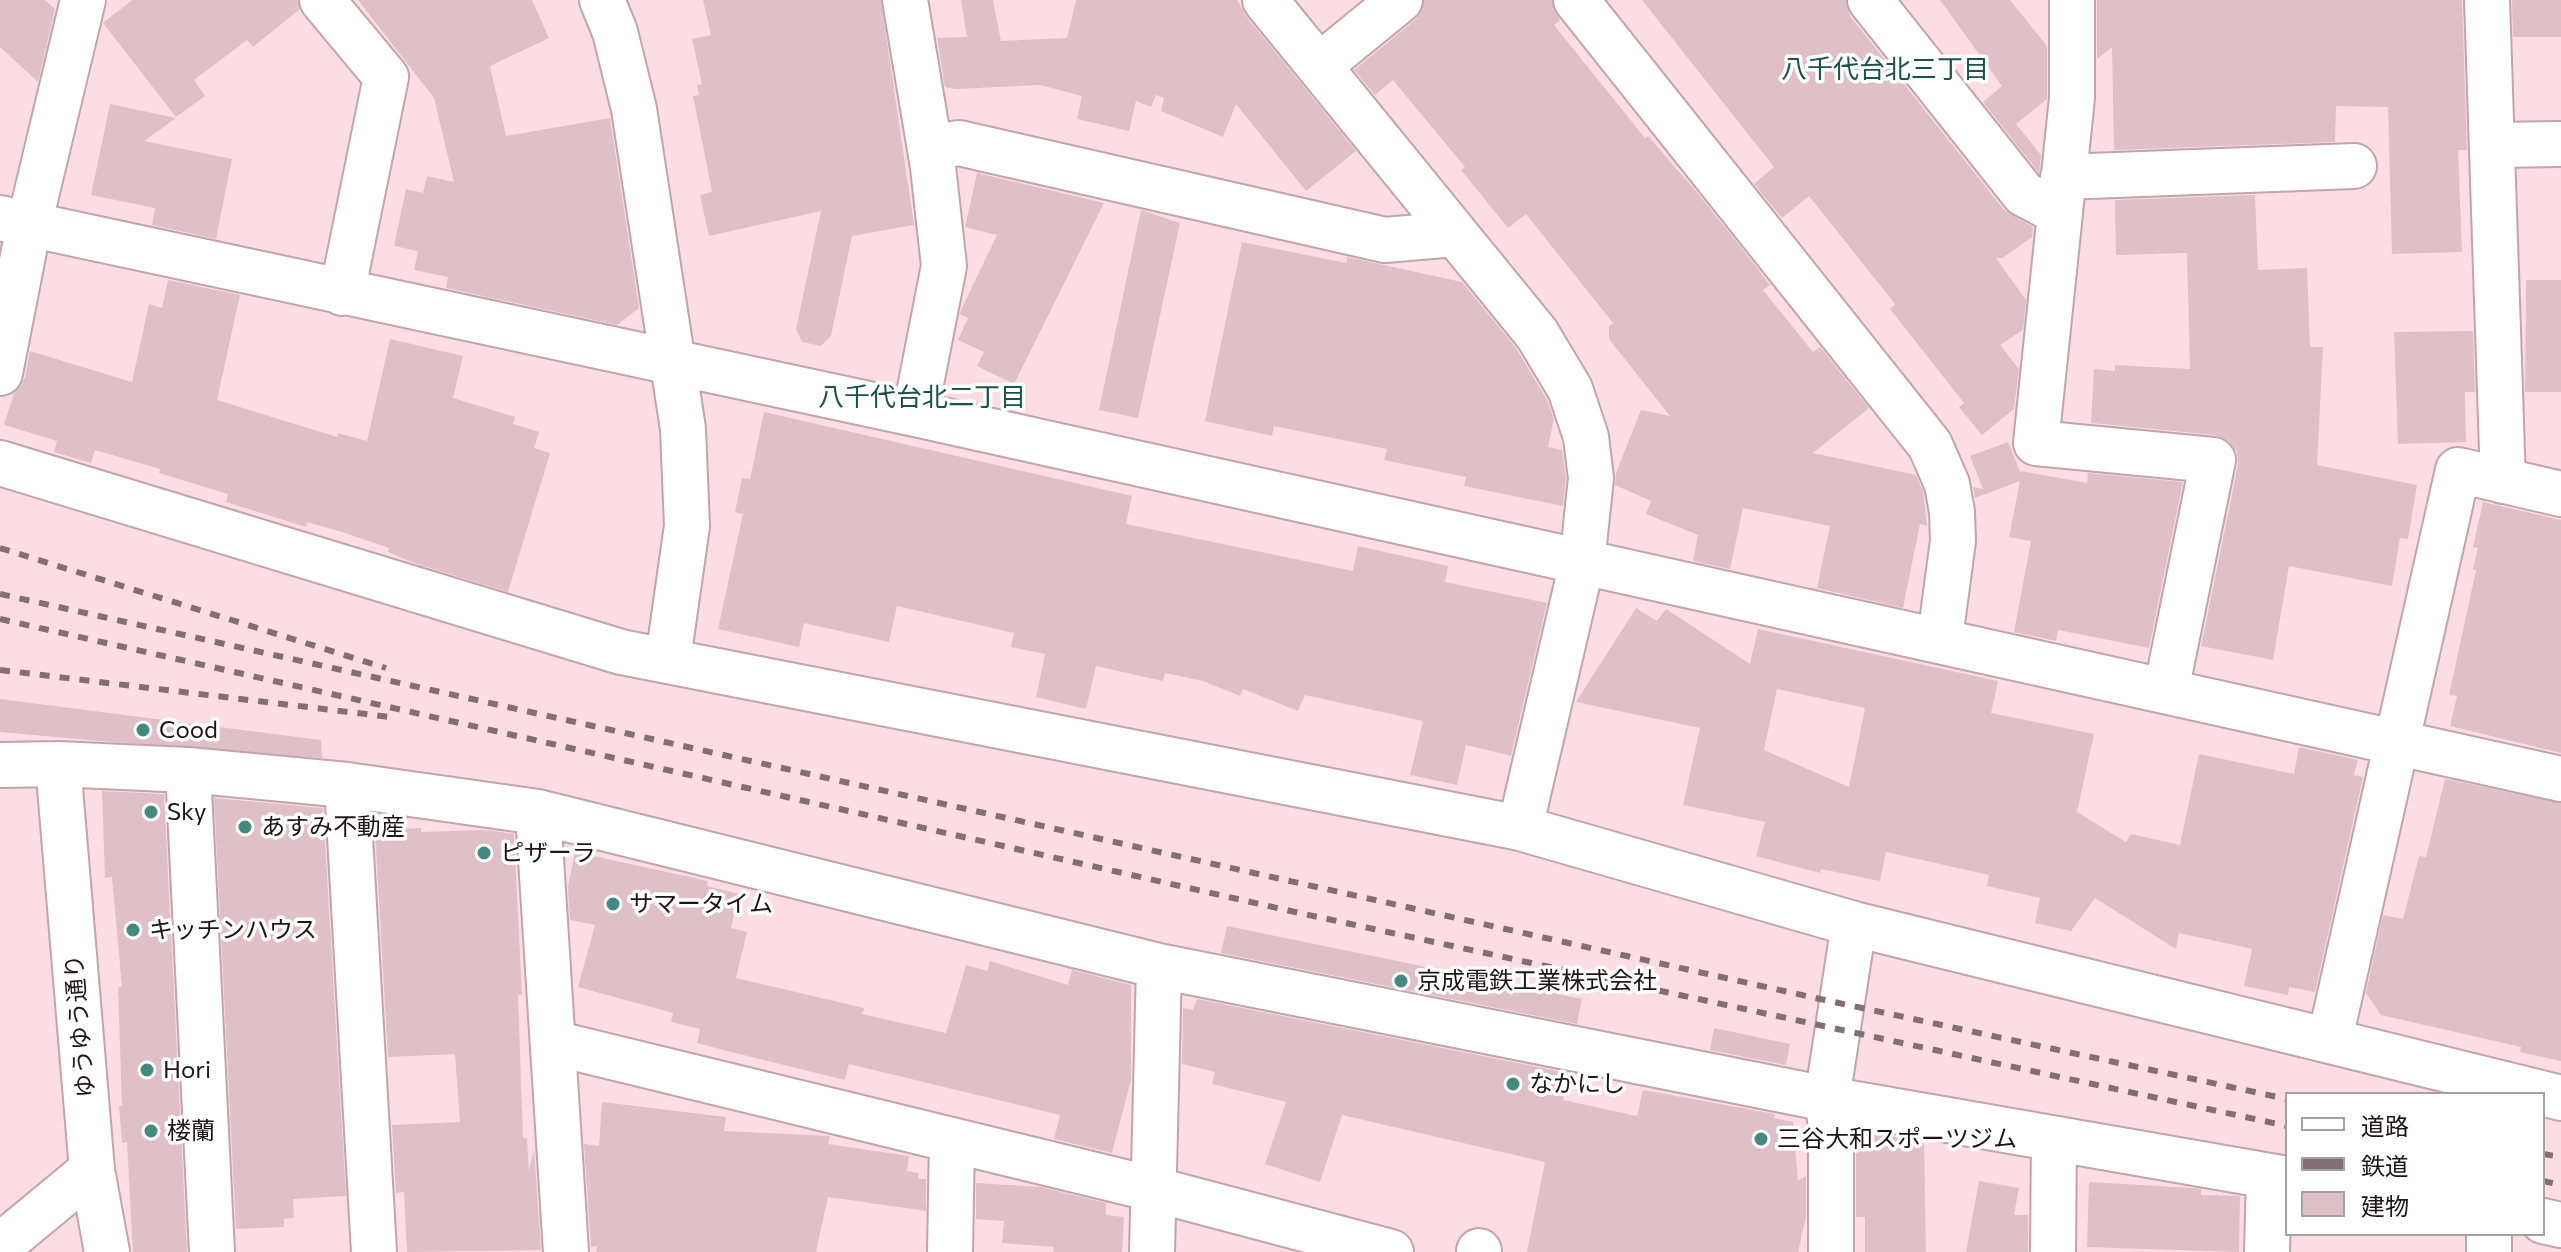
<!DOCTYPE html>
<meta charset="utf-8">
<style>
body{margin:0}
#map{position:relative;width:2561px;height:1252px;overflow:hidden;background:#fcdde3;font-family:Commissioner,"Noto Sans JP",sans-serif}
canvas{display:block}
.legend{position:absolute;left:2285px;top:1092px;width:260px;height:144px;box-sizing:border-box;background:#fff;border:2px solid #a5a1a2;margin:0;padding:10px 14px;list-style:none;font-size:24px;color:#1f1417}
.legend li{display:flex;align-items:center;gap:16px;height:40px}
.legend b{width:40px;border:2px solid #a5a1a2}
</style>
<div id="map">
<canvas width="2561" height="1252"></canvas>
<ul class="legend">
<li><b style="height:10px;background:#fff"></b>道路</li>
<li><b style="height:10px;background:#836f73"></b>鉄道</li>
<li><b style="height:22px;background:#dfc0c7"></b>建物</li>
</ul>
</div>
<script>
const g = document.querySelector('canvas').getContext('2d');
g.lineJoin = 'round';
function fill(path, color) {
  g.fillStyle = color;
  g.fill(path, 'evenodd');
}
function shape(rows) {
  const path = new Path2D();
  for (const r of rows) {
    path.moveTo(r[0], r[1]);
    for (let i = 2; i < r.length; i += 2) path.lineTo(r[i], r[i + 1]);
  }
  return path;
}
function trace(path, color, width, dash) {
  g.strokeStyle = color;
  g.lineWidth = width;
  g.lineCap = dash ? 'butt' : 'round';
  g.setLineDash(dash || []);
  g.stroke(path);
}
function drawText(font, color, halo, rows, align = 'center') {
  g.font = font + ' Commissioner,"Noto Sans JP",sans-serif';
  g.lineWidth = 7;
  g.setLineDash([]);
  g.textBaseline = 'middle';
  g.strokeStyle = halo;
  g.fillStyle = color;
  for (const [text, x, y, turn = 0] of rows) {
    g.save();
    g.translate(x, y);
    g.rotate((+turn || 0) * Math.PI / 180);
    g.textAlign = isNaN(turn) ? turn : align;
    if (halo) g.strokeText(text, 0, 0);
    g.fillText(text, 0, 0);
    g.restore();
  }
}
const building = shape([
 [0,0,45,0,55,9,38,82,0,47],
 [132,0,298,0,300,9,253,47,247,40,194,80,205,96,176,117,103,23],
 [358,0,532,0,549,38,490,66,506,136,610,118,639,308,617,325,446,288,448,277,414,270,418,251,394,246,406,189,423,193,427,176,454,182,434,98],
 [703,0,881,0,914,225,852,236,831,336,821,346,802,342,796,329,821,211,709,236,700,195,712,192,693,96,699,95,697,85,702,84,692,39,711,35],
 [961,0,993,0,1001,41,1067,38,1076,0,1237,0,1246,16,1356,151,1306,191,1236,104,1223,137,1161,111,1164,98,1156,95,1151,107,1136,101,1129,131,1077,119,1082,96,1040,85,956,89,945,87,937,38,967,37],
 [1424,0,1552,0,1560,20,1554,25,1645,138,1648,136,1694,189,1743,250,1770,285,1763,290,1813,352,1820,347,1869,408,1813,453,1916,475,1923,491,1927,526,1920,524,1903,608,1817,588,1830,526,1743,508,1730,569,1693,561,1698,535,1646,514,1651,501,1615,485,1616,473,1641,410,1670,416,1609,339,1609,326,1613,323,1526,214,1508,228,1461,170,1465,167,1393,80,1375,95,1354,70,1416,19],
 [1642,0,1846,0,1850,16,2004,210,2033,227,2032,237,2003,258,1996,258,2026,300,2023,330,2000,345,2019,369,2014,409,1982,435,1959,407,1964,403,1890,309,1895,304,1809,196,1782,218,1754,184,1774,167],
 [1940,0,2010,0,2047,46,2047,99,2016,124,2041,155,2039,173,1983,102,2002,86],
 [2097,0,2462,0,2467,150,2458,150,2462,252,2392,254,2388,107,2336,106,2335,142,2114,150,2112,47,2097,59],
 [2512,0,2561,0,2561,37,2513,37],
 [110,104,176,118,144,141,232,159,216,239,152,225,155,208,91,195],
 [977,173,1104,203,1014,384,977,366,984,352,958,340,968,318,960,314,961,310,997,235,965,227],
 [2255,195,2258,270,2307,268,2310,347,2323,347,2317,465,2417,485,2408,539,2400,538,2392,586,2289,566,2273,660,2201,646,2238,465,2237,452,2229,441,2215,435,2091,423,2094,369,2115,371,2115,365,2190,369,2187,253,2116,255,2115,200],
 [1141,210,1180,223,1138,418,1099,410],
 [1242,242,1346,263,1347,257,1462,282,1516,348,1547,400,1554,419,1548,447,1562,450,1566,478,1563,506,1464,486,1466,477,1384,460,1387,449,1274,426,1272,436,1205,421],
 [168,280,240,295,217,400,337,437,338,433,367,441,390,339,463,356,453,398,515,417,513,424,539,432,534,448,550,453,508,592,414,563,388,552,389,548,342,532,307,522,306,527,226,502,228,494,159,473,160,469,95,450,91,463,54,452,57,441,4,425,14,393,25,378,30,351,132,382,149,304,162,308],
 [2526,280,2561,280,2561,392,2525,392],
 [2473,331,2475,392,2465,392,2466,442,2398,444,2394,332],
 [764,412,1132,496,1126,524,1353,571,1358,546,1448,566,1445,582,1547,603,1511,756,1466,745,1457,785,1410,775,1423,721,1305,695,1298,711,1243,689,1240,696,1203,681,1165,673,1163,681,1096,666,1086,709,1036,697,1045,654,1011,647,1014,633,897,606,889,642,804,623,799,647,718,629,743,514,735,512,742,478,750,479],
 [2008,442,2021,474,2021,471,2087,483,2088,473,2183,482,2149,648,2058,630,2056,641,2014,632,2031,541,2009,537,2020,481,1975,498,1973,487,1983,489,1970,456],
 [2483,502,2561,520,2561,753,2450,726,2457,696,2449,695,2476,570,2473,569,2478,548,2473,547],
 [1636,608,1657,621,1666,609,1750,664,1758,629,1998,681,1991,713,2094,734,2077,812,2126,842,2131,834,2180,845,2199,754,2294,774,2299,747,2358,760,2354,775,2363,777,2315,992,2289,987,2288,995,2244,986,2252,949,2179,933,2176,949,2095,898,2071,931,2035,923,2040,898,1987,886,1989,875,1886,852,1880,881,1821,869,1820,873,1756,856,1765,822,1683,805,1700,728,1576,702],
 [1777,689,1865,708,1849,787,1764,750],
 [0,699,321,740,322,758,100,741,100,736,100,741,0,732],
 [2445,779,2561,803,2561,1061,2520,1052,2521,1047,2381,1015,2366,993,2383,915,2403,919,2419,856,2426,857],
 [102,791,164,794,187,1252,133,1252,127,1142,122,1143,119,1106,122,1106,118,987,122,987,112,877,105,878],
 [214,798,323,808,346,1196,293,1199,294,1218,284,1219,284,1227,236,1229],
 [421,828,421,832,487,830,514,834,522,995,518,995,523,1138,527,1138,529,1171,534,1150,541,1250,407,1252,404,1192,396,1193,392,1125,460,1122,455,1054,388,1057,375,830],
 [575,852,708,881,707,886,739,894,731,928,747,932,736,978,864,1008,862,1014,946,1033,966,965,987,971,990,961,1068,985,1072,970,1131,985,1131,1080,1112,1153,1054,1139,1060,1115,849,1064,845,1080,727,1051,697,1043,700,1029,671,1022,673,1013,578,987,595,925,570,920,568,887],
 [1227,926,1582,999,1577,1024,1221,953],
 [1197,999,1568,1073,1563,1100,1637,1116,1643,1090,1775,1114,1774,1118,1793,1122,1798,1181,1806,1176,1806,1217,1798,1252,1527,1252,1545,1162,1342,1115,1320,1182,1265,1164,1286,1102,1212,1084,1215,1072,1182,1064,1183,1008,1193,1010],
 [1714,1028,1790,1044,1786,1065,1710,1050],
 [602,1102,726,1117,724,1131,830,1136,828,1144,909,1156,907,1171,919,1173,918,1179,926,1179,926,1211,828,1197,816,1252,596,1252,597,1246,591,1247,584,1144,599,1146],
 [1871,1133,1924,1141,1926,1252,1865,1252,1865,1217,1856,1217,1856,1143],
 [1979,1181,2019,1188,2014,1215,2028,1215,2028,1252,1966,1252],
 [2089,1182,2193,1188,2201,1189,2201,1195,2240,1196,2239,1252,2087,1247],
 [976,1183,1040,1187,1106,1203,1106,1215,1124,1217,1122,1252,1053,1252,1054,1247,1002,1243,1004,1221,976,1219]
]);
const minor = shape([
 [322,0,386,77,342,293],
 [602,0,615,32,634,109,683,429,687,526,668,659],
 [905,0,933,167,944,266,915,414],
 [1265,0,1537,334,1570,389,1586,437,1591,478,1582,563,1520,828],
 [1576,0,1930,445,1947,484,1952,512,1953,541,1940,638],
 [1870,0,2024,194,2060,213],
 [2072,0,2072,98,2036,443,2213,460,2166,691],
 [2487,0,2503,481],
 [1319,66,1400,0],
 [2492,145,2561,144],
 [930,148,959,143,1385,240,1455,234],
 [2063,177,2354,166],
 [0,218,915,414,2561,779],
 [0,373,29,225,83,0],
 [0,463,621,652,1520,828,1854,924,2561,1098],
 [0,765,58,764,188,770,347,785,538,812,1159,966,1827,1099,2287,1179],
 [188,770,212,1252],
 [347,785,374,1252],
 [538,812,566,1252],
 [2330,1039,2458,470,2561,494],
 [554,1043,1153,1189,1391,1252],
 [92,1170,107,1252],
 [2543,1221,2561,1225],
 [0,1246,92,1170,58,764],
 [950,1252,952,1140],
 [1152,1252,1159,966],
 [1479,1252,1479,1251],
 [1831,1252,1831,1126,1827,1099,1854,924],
 [2053,1252,2054,1139],
 [2267,1252,2269,1176],
 [2489,1252,2489,1234]
]);
const rail = shape([
 [0,548,386,668],
 [0,594,1820,999,2287,1099],
 [0,619,1295,912,2287,1126],
 [0,670,390,717],
 [2543,1154,2561,1157],
 [2543,1181,2561,1185]
]);
const markers = [
 [143,730,8,"#438980"],
 [151,812,8,"#438980"],
 [245,827,8,"#438980"],
 [484,853,8,"#438980"],
 [613,904,8,"#438980"],
 [133,930,8,"#438980"],
 [1401,981,8,"#438980"],
 [147,1070,8,"#438980"],
 [1513,1084,8,"#438980"],
 [151,1131,8,"#438980"],
 [1761,1139,8,"#438980"]
];
const poiNames = [
 ["Cood",159,730],
 ["Sky",167,812],
 ["あすみ不動産",261,827],
 ["ピザーラ",500,853],
 ["サマータイム",629,904],
 ["キッチンハウス",149,930],
 ["京成電鉄工業株式会社",1417,981],
 ["Hori",163,1070],
 ["なかにし",1529,1084],
 ["楼蘭",167,1131],
 ["三谷大和スポーツジム",1777,1139]
];
const streetNames = [
 ["ゆうゆう通り",80,1026,-95]
];
const neighbourhoodNames = [
 ["八千代台北三丁目",1885,69],
 ["八千代台北二丁目",922,397]
];
fill(building, '#dfc0c7');
trace(minor, '#c2a4aa', 48);
trace(minor, '#fff', 44);
trace(rail, '#836f73', 6, [10, 10]);
for (const [x, y, r, color] of markers) {
  const dot = new Path2D();
  dot.arc(x, y, r, 0, 2 * Math.PI);
  g.fillStyle = color;
  g.fill(dot);
  trace(dot, '#fff', 3);
}
drawText('24px', '#1f1417', '#fff', poiNames, 'left');
drawText('24px', '#1f1417', '#fff', streetNames);
drawText('26px', '#1a534d', '#fff', neighbourhoodNames);
</script>
